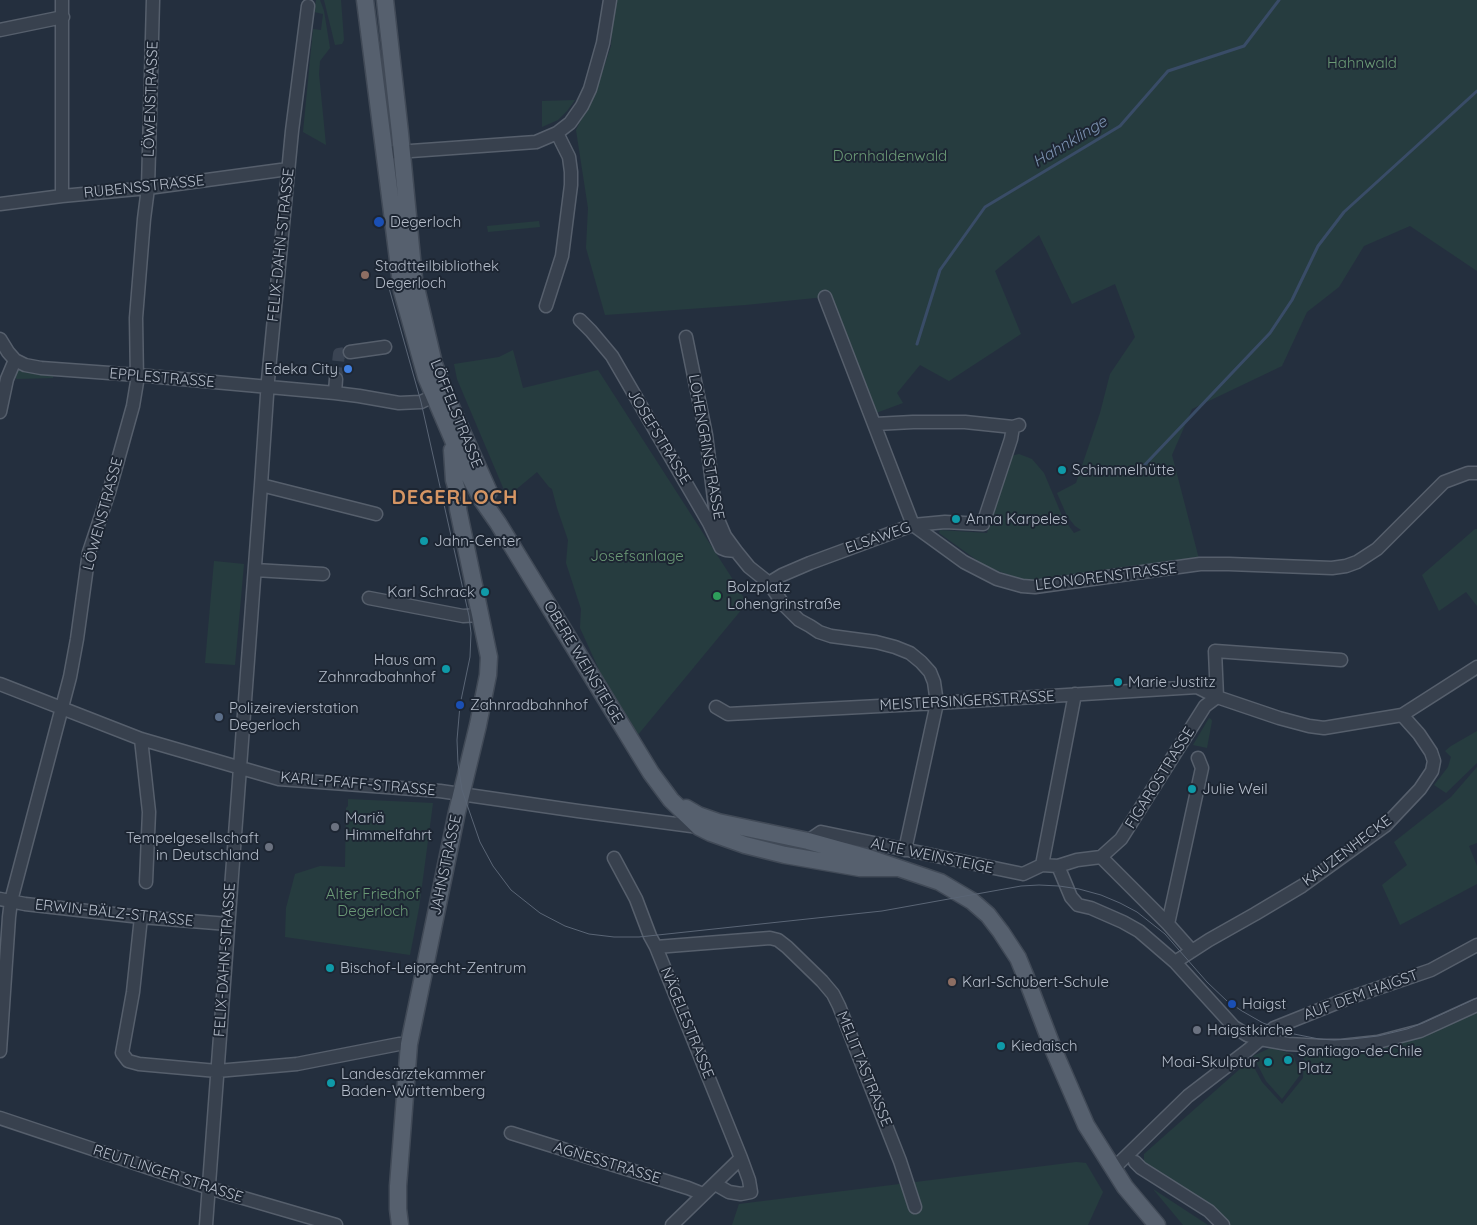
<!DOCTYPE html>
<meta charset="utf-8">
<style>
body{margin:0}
canvas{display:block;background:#242f3e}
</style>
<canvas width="1477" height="1225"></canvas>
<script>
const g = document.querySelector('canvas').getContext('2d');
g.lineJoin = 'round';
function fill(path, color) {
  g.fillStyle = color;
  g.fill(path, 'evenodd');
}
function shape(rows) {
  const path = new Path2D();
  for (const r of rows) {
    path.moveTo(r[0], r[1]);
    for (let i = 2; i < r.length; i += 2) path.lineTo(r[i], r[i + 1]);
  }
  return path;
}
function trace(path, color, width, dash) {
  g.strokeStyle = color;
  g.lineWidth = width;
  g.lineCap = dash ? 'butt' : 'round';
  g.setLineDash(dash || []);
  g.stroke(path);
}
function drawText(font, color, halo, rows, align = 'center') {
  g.font = font + ' Quicksand,sans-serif';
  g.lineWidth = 4;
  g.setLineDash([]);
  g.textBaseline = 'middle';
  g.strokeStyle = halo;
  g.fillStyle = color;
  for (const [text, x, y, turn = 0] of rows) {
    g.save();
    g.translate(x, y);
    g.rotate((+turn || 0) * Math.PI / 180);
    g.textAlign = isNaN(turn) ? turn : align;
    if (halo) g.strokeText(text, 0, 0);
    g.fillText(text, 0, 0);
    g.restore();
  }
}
const green = shape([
 [316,0,320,0,324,11,330,48,320,61,319,74,326,145,303,132,313,29,321,30,323,14,314,12],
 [324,0,341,0,344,40,342,44,335,45],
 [614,0,1477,0,1477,271,1410,226,1364,246,1339,287,1307,312,1282,366,1192,409,1172,455,1199,559,1038,581,1022,580,985,566,939,533,940,530,987,533,1011,456,1019,454,1032,459,1044,473,1063,518,1074,533,1081,530,1075,526,1067,516,1057,493,1076,483,1100,413,1110,374,1135,337,1115,284,1072,304,1039,235,995,271,1021,334,949,381,920,365,897,393,903,403,876,413,825,297,745,305,605,315,586,248,588,208,576,130,597,87,611,46],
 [575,100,567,111,558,120,542,127,542,101],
 [539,221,540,227,488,232,487,226],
 [513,350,523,388,598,370,730,575,747,603,632,742,580,628,581,609,566,563,568,540,557,508,552,489,549,487,537,472,507,497,457,379,454,364,499,357],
 [19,369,34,374,53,375,53,378,17,379,13,376,17,370],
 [1475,529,1477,529,1477,606,1466,592,1439,611,1422,575],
 [214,561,244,564,235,665,205,663],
 [1209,718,1211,719,1212,721,1207,748,1193,745],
 [1477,731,1477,763,1446,793,1434,785,1448,767,1451,757,1445,751,1451,746],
 [1477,767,1477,843,1469,846,1477,866,1477,884,1400,925,1382,885,1407,865,1394,842,1451,797],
 [348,799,433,803,419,908,410,955,285,937,286,908,295,874,320,866,345,867,346,808,348,806],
 [1477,1012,1477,1225,1227,1225,1144,1168,1144,1154,1250,1060,1262,1082,1282,1104,1303,1078,1304,1053,1368,1053,1424,1036],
 [1270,1048,1293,1054,1300,1075,1282,1099,1266,1081,1253,1056],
 [1076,1162,1086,1163,1103,1192,1088,1225,732,1225,739,1204],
 [1153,1189,1208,1225,1183,1225]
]);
const stream = shape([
 [917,344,940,270,985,207,1120,126,1168,71,1244,46,1279,0],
 [1137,473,1270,333,1292,300,1318,246,1344,212,1477,91]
]);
const minorTunnel = shape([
 [336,379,339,354,350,352]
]);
const minor = shape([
 [62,0,62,196],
 [0,30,63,17],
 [383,153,536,142,557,133,570,123,582,106,590,89,603,43,610,0],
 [0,204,62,196,148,188,288,169],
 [825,297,913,525,964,562,997,579,1022,586,1035,587,1200,564,1229,564,1332,568,1346,566,1357,562,1377,549,1444,482,1468,473,1477,473],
 [546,306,562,256,571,185,571,172,569,157,557,133],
 [580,320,591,331,612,356,709,523,721,548,726,550,736,551],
 [686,337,706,435,716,515,725,536,736,551,749,567,769,583,783,604,799,620,810,626,819,632,831,636,876,642,895,647,910,653,921,662,930,672,934,682,937,703,905,850],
 [0,339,8,352,15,360,25,365,41,368,137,375,335,393,359,396,399,403,421,402,442,392],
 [350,352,385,347],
 [335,393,336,379],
 [0,412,7,379,15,360],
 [875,424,913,422,965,422,1013,427,1019,425],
 [261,485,376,514],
 [255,570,323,574],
 [769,583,782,575,810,563,913,525,945,522,983,524,1011,439,1013,427],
 [369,598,463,616,481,615],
 [0,684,141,739,279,779,440,791,578,811,699,827],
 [1217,697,1215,651,1341,660],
 [716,707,728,714,937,703,1197,687,1217,697,1279,718,1309,726,1324,728,1402,715,1477,667],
 [141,739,149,812,146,882],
 [808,841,821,832,1023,874,1042,865,1058,866,1077,860,1101,857],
 [1101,857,1121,839,1205,706,1217,697],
 [1101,857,1168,924,1192,951],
 [614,858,636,899,650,936,656,947,741,1158,749,1180,751,1192,741,1194,729,1192,715,1184],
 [1042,865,1075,694],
 [1058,866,1071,897,1078,905,1091,908,1123,922,1139,931,1175,962,1234,1027,1247,1035,1260,1039,1288,1044,1323,1046,1341,1046,1378,1042,1420,1031,1477,1005],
 [0,899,25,904,141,917,228,924],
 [141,917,133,992,122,1053,128,1061,139,1064,217,1071,297,1064,399,1044,409,1044],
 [1168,924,1202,768,1198,758],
 [656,947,770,938,778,940,787,947,822,981,833,994,839,1006,900,1161,915,1207],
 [1175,962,1209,940,1255,914,1302,886,1385,826,1420,789,1432,771,1434,761,1431,752,1419,734,1402,715],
 [0,1051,9,917,11,901,70,677,77,639,89,552,109,492,133,406,137,382,136,318,144,219,148,188,153,0],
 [0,1118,209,1188,336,1225],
 [511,1133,688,1188,703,1194],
 [1135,1162,1141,1168,1209,1211,1223,1225],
 [1113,1169,1188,1096,1248,1050,1274,1028,1349,998,1431,970,1477,945],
 [206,1225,261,485,268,380,292,131,308,6],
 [672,1225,741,1158]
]);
const major = shape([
 [365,0,402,291,426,377,465,468,482,500,498,523,651,773,671,800,699,827,711,833,745,845,785,855,860,868,896,868],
 [385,0,400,133,414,279,434,364,444,391,489,492],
 [686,808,698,815,718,822,808,841,869,858,940,882,972,901,988,915,1001,932,1018,958,1025,975,1054,1051,1086,1125,1125,1187,1157,1225],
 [400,1225,398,1209,398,1186,409,1044,457,812,478,725,488,675,489,657,458,509,458,493,454,480,452,450]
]);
const tram = shape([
 [389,288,421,402,469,616,471,633,470,657,460,705,457,740,458,764,462,790,480,842,493,866,511,890,540,913,565,926,589,934,614,937,639,937,882,911,1021,886,1039,885,1059,886,1079,889,1101,895,1120,903,1137,912,1165,934,1207,982,1227,1001,1242,1011,1263,1023,1294,1034,1319,1039,1334,1040,1352,1039,1378,1036,1407,1029,1423,1023,1477,998]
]);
const markers = [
 [379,222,6,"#1a4fb4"],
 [365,275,5,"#8d6e63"],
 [348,369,5,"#3f7fe0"],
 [1062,470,5,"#0f9aa8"],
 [956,519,5,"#0f9aa8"],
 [424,541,5,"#0f9aa8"],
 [485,592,5,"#0f9aa8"],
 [717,596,5,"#2e9e5b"],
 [446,669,5,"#0f9aa8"],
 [1118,682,5,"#0f9aa8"],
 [460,705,5,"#1a4fb4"],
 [219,717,5,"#5c6f8a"],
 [1192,789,5,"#0f9aa8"],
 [335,827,5,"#6b7280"],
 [269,847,5,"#6b7280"],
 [330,968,5,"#0f9aa8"],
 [952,982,5,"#8d6e63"],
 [1232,1004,5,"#1a4fb4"],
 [1197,1030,5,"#6b7280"],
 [1001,1046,5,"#0f9aa8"],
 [1288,1060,5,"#0f9aa8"],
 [1268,1062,5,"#0f9aa8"],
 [331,1083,5,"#0f9aa8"]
];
const parkNames = [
 ["Hahnwald",1362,63],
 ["Dornhaldenwald",890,156],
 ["Josefsanlage",637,556],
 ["Alter Friedhof",373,894],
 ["Degerloch",373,911]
];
const streetNames = [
 ["LÖWENSTRASSE",151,99,-88],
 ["RUBENSSTRASSE",144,187,-6],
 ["FELIX-DAHN-STRASSE",281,245,-84],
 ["EPPLESTRASSE",162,378,5],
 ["LÖFFELSTRASSE",456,414,68],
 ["JOSEFSTRASSE",659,437,59],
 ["LOHENGRINSTRASSE",706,447,80],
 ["LÖWENSTRASSE",103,514,-75],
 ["ELSAWEG",878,538,-19],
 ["LEONORENSTRASSE",1106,577,-7],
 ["OBERE WEINSTEIGE",583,662,59],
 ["MEISTERSINGERSTRASSE",967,701,-3],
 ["FIGAROSTRASSE",1160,778,-58],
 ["KARL-PFAFF-STRASSE",358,784,5],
 ["KAUZENHECKE",1347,851,-37],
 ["ALTE WEINSTEIGE",932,856,12],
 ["JAHNSTRASSE",446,865,-78],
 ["ERWIN-BÄLZ-STRASSE",114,913,6],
 ["FELIX-DAHN-STRASSE",225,960,-86],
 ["AUF DEM HAIGST",1361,995,-20],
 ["NÄGELESTRASSE",687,1023,68],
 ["MELITTASTRASSE",864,1069,68],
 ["AGNESSTRASSE",607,1163,17],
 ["REUTLINGER STRASSE",168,1174,18]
];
const poiNames = [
 ["Degerloch",390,222],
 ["Stadtteilbibliothek",375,266],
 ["Degerloch",375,283],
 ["Edeka City",338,369,"right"],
 ["Schimmelhütte",1072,470],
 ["Anna Karpeles",966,519],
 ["Jahn-Center",434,541],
 ["Bolzplatz",727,587],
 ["Lohengrinstraße",727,604],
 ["Karl Schrack",475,592,"right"],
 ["Haus am",436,660,"right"],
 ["Zahnradbahnhof",436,677,"right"],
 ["Marie Justitz",1128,682],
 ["Zahnradbahnhof",470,705],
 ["Polizeirevierstation",229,708],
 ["Degerloch",229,725],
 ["Julie Weil",1202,789],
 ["Mariä",345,818],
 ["Himmelfahrt",345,835],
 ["Tempelgesellschaft",259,838,"right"],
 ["in Deutschland",259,855,"right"],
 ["Bischof-Leiprecht-Zentrum",340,968],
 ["Karl-Schubert-Schule",962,982],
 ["Haigst",1242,1004],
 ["Haigstkirche",1207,1030],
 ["Kiedaisch",1011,1046],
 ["Santiago-de-Chile",1298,1051],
 ["Platz",1298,1068],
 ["Moai-Skulptur",1258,1062,"right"],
 ["Landesärztekammer",341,1074],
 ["Baden-Württemberg",341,1091]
];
const waterNames = [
 ["Hahnklinge",1070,142,-31]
];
const districtNames = [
 ["DEGERLOCH",455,498]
];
fill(green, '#263c3f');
trace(stream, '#394c67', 3);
trace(minorTunnel, '#3a4453', 12, [12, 6]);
trace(minor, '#565f6c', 15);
trace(major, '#414a57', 19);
trace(minor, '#38414e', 12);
trace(major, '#56606e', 16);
trace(tram, '#5a6575', 1);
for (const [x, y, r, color] of markers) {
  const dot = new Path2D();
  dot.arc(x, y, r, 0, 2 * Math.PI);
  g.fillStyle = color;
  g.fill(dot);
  trace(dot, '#1d2633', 2);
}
drawText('15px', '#6b9a76', '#1d2633', parkNames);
drawText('15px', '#b4bcc9', '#1d2633', streetNames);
drawText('15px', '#b4bcc9', '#1d2633', poiNames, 'left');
drawText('italic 16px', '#7c92b1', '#1d2633', waterNames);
g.letterSpacing = '1px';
drawText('bold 20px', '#d59563', '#1d2633', districtNames);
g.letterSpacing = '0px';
</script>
